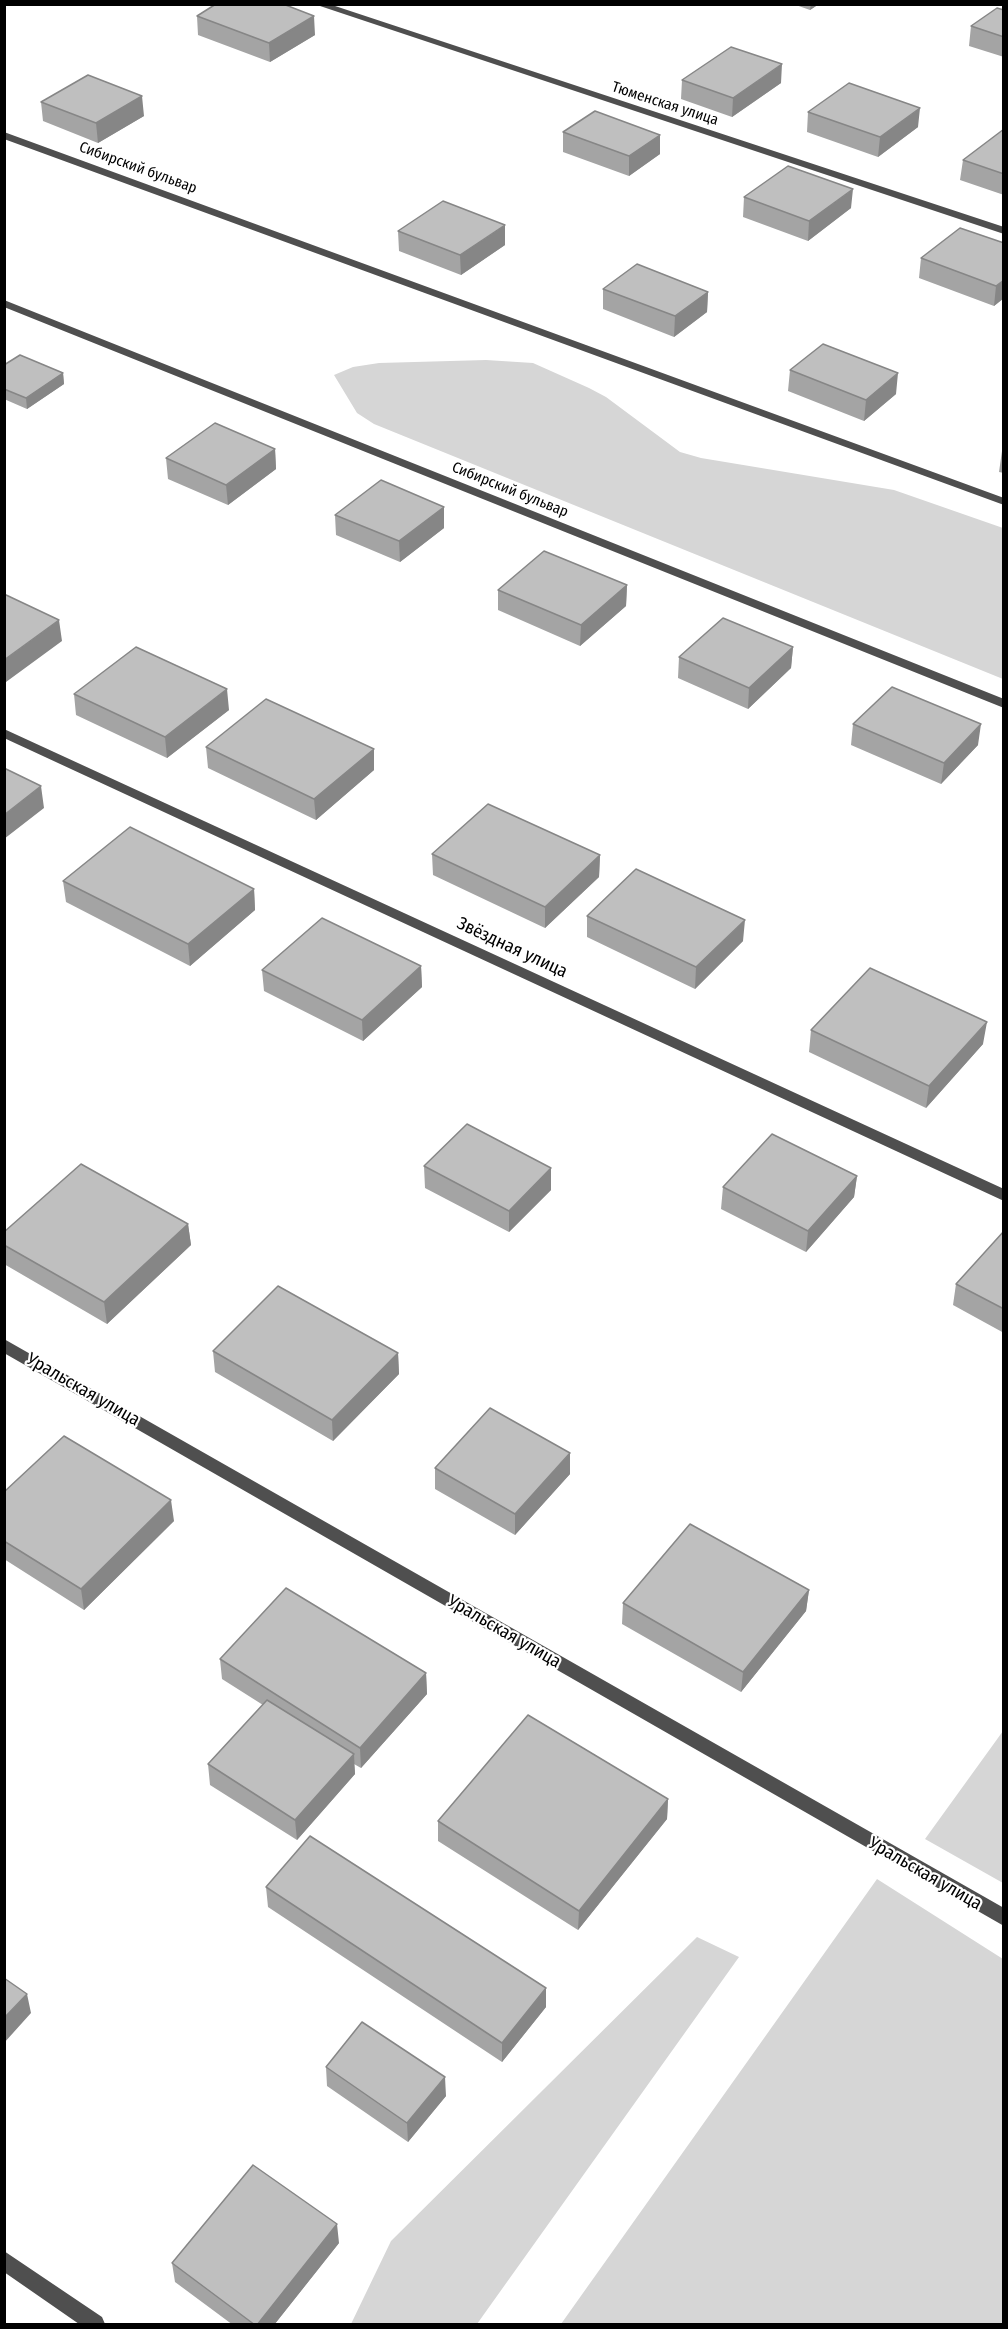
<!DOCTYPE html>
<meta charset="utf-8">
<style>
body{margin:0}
#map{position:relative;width:1008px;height:2329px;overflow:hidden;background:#fff;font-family:"Fira Sans Condensed",sans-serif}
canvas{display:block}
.frame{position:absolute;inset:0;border:6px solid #000;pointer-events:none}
</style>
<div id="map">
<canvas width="1008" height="2329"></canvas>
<div class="frame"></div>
</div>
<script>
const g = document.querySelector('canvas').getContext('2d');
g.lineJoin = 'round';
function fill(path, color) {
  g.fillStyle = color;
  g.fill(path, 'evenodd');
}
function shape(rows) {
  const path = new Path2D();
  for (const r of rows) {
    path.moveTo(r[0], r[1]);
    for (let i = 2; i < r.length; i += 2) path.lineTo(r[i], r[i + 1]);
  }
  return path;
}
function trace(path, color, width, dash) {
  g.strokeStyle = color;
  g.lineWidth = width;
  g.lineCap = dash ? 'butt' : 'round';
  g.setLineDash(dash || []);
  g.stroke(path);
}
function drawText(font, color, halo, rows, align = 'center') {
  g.font = font + ' "Fira Sans Condensed",sans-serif';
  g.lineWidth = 4.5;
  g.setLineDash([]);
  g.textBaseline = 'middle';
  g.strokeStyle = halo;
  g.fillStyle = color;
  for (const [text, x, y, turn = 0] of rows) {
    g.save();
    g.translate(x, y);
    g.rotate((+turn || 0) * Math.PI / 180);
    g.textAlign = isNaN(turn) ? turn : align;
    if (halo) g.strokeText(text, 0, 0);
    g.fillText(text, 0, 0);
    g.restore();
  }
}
const green = shape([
 [486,360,533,363,589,388,606,397,680,452,701,458,894,490,1003,528,1003,679,374,424,357,413,334,375,353,367,379,363],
 [1003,1731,1003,1883,925,1839],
 [877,1879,1003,1959,1003,2324,561,2324],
 [697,1937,739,1957,477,2324,351,2324,391,2241]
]);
const minor = shape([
 [314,4,329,4,1004,227,1004,234,314,4],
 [4,132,1004,498,1004,505,4,139,4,132],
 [4,300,1004,699,1004,708,4,307,4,300],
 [4,729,1004,1189,1004,1201,4,738,4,729],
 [4,1339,1004,1908,1004,1926,4,1353,4,1339],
 [4,2251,102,2317,105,2324,79,2324,4,2272,4,2251]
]);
const wall = shape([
 [793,4,819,4,810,10],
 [1004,10,1004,57,969,46,971,26],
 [197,16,315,35,270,62,198,35],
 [682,80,781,83,732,117,681,99],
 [41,102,144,116,98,143,43,121],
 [808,112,918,127,878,157,807,132],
 [1004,129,1004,195,960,180,963,160],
 [563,132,660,135,660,154,629,176,563,152],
 [744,197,851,208,808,241,743,217],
 [398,231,505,245,461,275,399,251],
 [1004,243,1004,298,994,306,919,278,921,258],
 [603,289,708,292,707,312,674,337,603,309],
 [4,365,63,373,64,384,27,409,4,399],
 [790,370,896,394,864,421,788,391],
 [275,449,276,469,228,505,168,479,166,458],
 [1004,450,1004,473,999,472,1002,451],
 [444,507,444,528,400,562,336,535,335,515],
 [627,585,626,606,580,646,498,610,498,590],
 [793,647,791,668,748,709,678,678,679,657],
 [74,694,229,710,167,758,76,715],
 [853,724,978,745,941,784,851,745],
 [206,747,374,749,374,770,316,820,208,768],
 [432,854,600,855,599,877,545,928,433,875],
 [63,881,254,889,255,910,190,966,66,902],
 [587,916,743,941,695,989,587,937],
 [421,966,422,987,363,1041,264,991,262,970],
 [811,1030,983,1044,926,1108,809,1052],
 [424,1166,551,1168,551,1190,509,1232,425,1188],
 [857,1176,854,1197,806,1252,721,1209,723,1187],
 [188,1224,191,1245,107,1324,4,1264,4,1232],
 [1004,1231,1004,1333,953,1305,956,1284],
 [213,1351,398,1353,399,1374,333,1441,215,1372],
 [435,1468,570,1474,515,1535,435,1489],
 [4,1492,174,1521,84,1610,4,1559],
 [809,1590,806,1611,741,1692,622,1624,623,1603],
 [220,1659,426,1673,427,1694,361,1768,354,1764,355,1774,297,1840,210,1785,208,1764,263,1705,222,1679],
 [668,1799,667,1819,578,1930,438,1841,438,1821],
 [266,1887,546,2007,502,2062,268,1907],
 [326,2067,446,2096,408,2142,327,2086],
 [339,2243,274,2325,233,2325,175,2282,172,2263]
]);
const shadedWall = shape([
 [811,4,819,4,810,10],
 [314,16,315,35,270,62,269,43],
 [782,64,781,83,732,117,733,98],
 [142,96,144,116,98,143,96,123],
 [920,108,918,127,878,157,880,137],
 [660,135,660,154,629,176,629,156],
 [853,189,851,208,808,241,809,221],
 [505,225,505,245,461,275,460,255],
 [1004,280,1004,298,994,306,996,286],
 [708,292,707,312,674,337,675,316],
 [63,373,64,384,27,409,26,398],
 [898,373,896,394,864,421,866,400],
 [275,449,276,469,228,505,226,485],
 [444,507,444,528,400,562,399,541],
 [627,585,626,606,580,646,581,625],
 [59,620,62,641,6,682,4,670,4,660],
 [793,647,791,668,748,709,749,688],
 [227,689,229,710,167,758,165,737],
 [981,724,978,745,941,784,944,763],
 [374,749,374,770,316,820,314,799],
 [41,786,44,808,4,839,4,815],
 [600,855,599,877,545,928,545,907],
 [254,889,255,910,190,966,188,944],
 [745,920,743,941,695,989,696,967],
 [421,966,422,987,363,1041,362,1020],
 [987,1022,983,1044,926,1108,929,1086],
 [551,1168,551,1190,509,1232,509,1211],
 [857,1176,854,1197,806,1252,808,1231],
 [188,1224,191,1245,107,1324,104,1302],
 [398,1353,399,1374,333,1441,332,1420],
 [570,1453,570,1474,515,1535,515,1514],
 [171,1500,174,1521,84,1610,81,1589],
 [809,1590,806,1611,741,1692,743,1672],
 [426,1673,427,1694,361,1768,360,1748],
 [354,1754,355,1774,297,1840,295,1820],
 [668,1799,667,1819,578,1930,579,1911],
 [546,1988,546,2007,502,2062,502,2043],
 [27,1994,31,2013,4,2043,4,2018],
 [445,2077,446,2096,408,2142,407,2123],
 [337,2224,339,2243,274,2325,257,2325]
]);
const building = shape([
 [216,4,283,4,314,16,269,43,197,16,216,4],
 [997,8,1004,10,1004,37,971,26,997,8],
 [731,47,782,64,733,98,682,80,731,47],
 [88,75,142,96,96,123,41,102,88,75],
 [849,83,920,108,880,137,808,112,849,83],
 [595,111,660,135,629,156,563,132,595,111],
 [1004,129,1004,174,963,160,1004,129],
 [788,166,853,189,809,221,744,197,788,166],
 [443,201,505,225,460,255,398,231,443,201],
 [960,228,1004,243,1004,280,996,286,921,258,960,228],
 [637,264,708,292,675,316,603,289,637,264],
 [823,344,898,373,866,400,790,370,823,344],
 [20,355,63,373,26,398,4,389,4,365,20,355],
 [215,423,275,449,226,485,166,458,215,423],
 [381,480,444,507,399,541,335,515,381,480],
 [544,551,627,585,581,625,498,590,544,551],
 [4,594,59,620,4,660,4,594],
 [723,618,793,647,749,688,679,657,723,618],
 [136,647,227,689,165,737,74,694,136,647],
 [892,687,981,724,944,763,853,724,892,687],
 [266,699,374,749,314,799,206,747,266,699],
 [4,768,41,786,4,815,4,768],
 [488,804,600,855,545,907,432,854,488,804],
 [130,827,254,889,188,944,63,881,130,827],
 [636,869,745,920,696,967,587,916,636,869],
 [322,918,421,966,362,1020,262,970,322,918],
 [870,968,987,1022,929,1086,811,1030,870,968],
 [467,1124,551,1168,509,1211,424,1166,467,1124],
 [772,1134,857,1176,808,1231,723,1187,772,1134],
 [81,1164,188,1224,104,1302,4,1245,4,1232,81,1164],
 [1004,1231,1004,1309,956,1284,1004,1231],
 [278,1286,398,1353,332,1420,213,1351,278,1286],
 [490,1408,570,1453,515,1514,435,1468,490,1408],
 [64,1436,171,1500,81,1589,4,1541,4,1492,64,1436],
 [690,1524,809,1590,743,1672,623,1603,690,1524],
 [286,1588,426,1673,360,1748,220,1659,286,1588],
 [267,1700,354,1754,295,1820,208,1764,267,1700],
 [528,1715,668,1799,579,1911,438,1821,528,1715],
 [310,1836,546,1988,502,2043,266,1887,310,1836],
 [4,1978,27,1994,4,2018,4,1978],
 [362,2022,445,2077,407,2123,326,2067,362,2022],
 [253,2165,337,2224,257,2325,255,2325,172,2263,253,2165]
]);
const farStreetnames = [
 ["Тюменская улица",665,104,18],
 ["Сибирский бульвар",138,168,20],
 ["Сибирский бульвар",510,490,22]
];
const streetNames = [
 ["Звёздная улица",512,948,25],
 ["Уральская улица",83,1390,30],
 ["Уральская улица",504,1632,30],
 ["Уральская улица",925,1874,30]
];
fill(green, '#d6d6d6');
fill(minor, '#4f4f4f');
fill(wall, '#a4a4a4');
fill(shadedWall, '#868686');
fill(building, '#bfbfbf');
trace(building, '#868686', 1.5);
drawText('15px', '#000', '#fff', farStreetnames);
drawText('18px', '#000', '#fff', streetNames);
</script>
